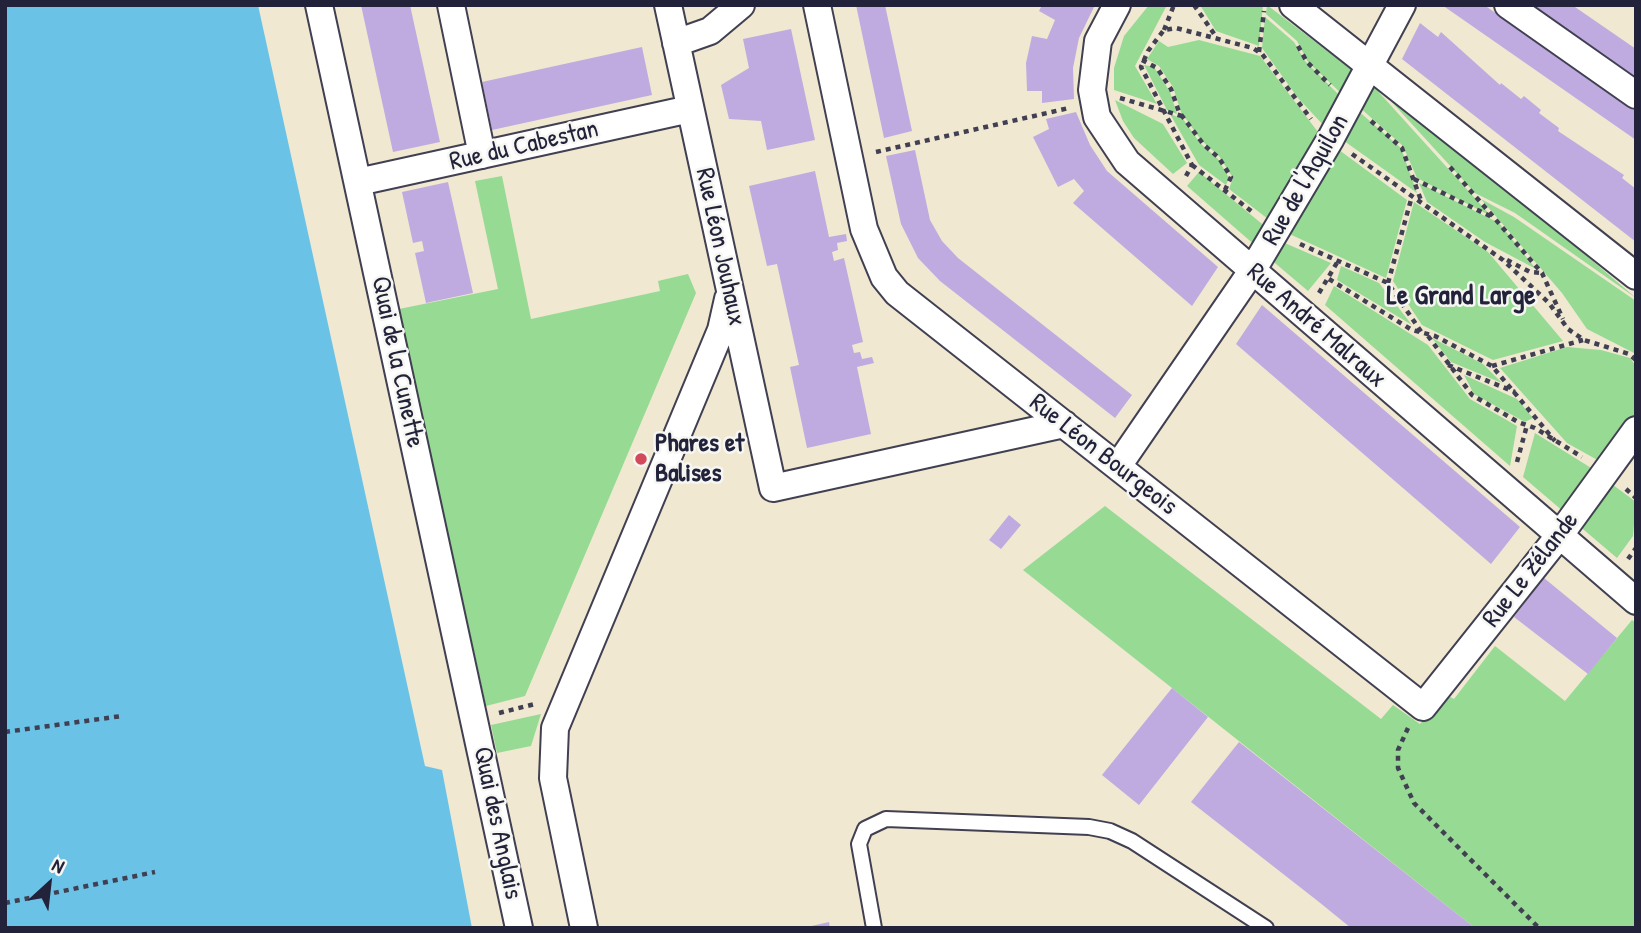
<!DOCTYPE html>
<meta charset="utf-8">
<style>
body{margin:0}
#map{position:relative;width:1641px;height:933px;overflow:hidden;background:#f0e8d1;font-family:"Patrick Hand",sans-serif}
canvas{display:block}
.frame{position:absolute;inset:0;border:7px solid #22223b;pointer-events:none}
.north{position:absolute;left:14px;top:849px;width:70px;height:70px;-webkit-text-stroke:5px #f6f6f2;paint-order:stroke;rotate:27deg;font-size:19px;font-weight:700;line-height:28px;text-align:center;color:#22223b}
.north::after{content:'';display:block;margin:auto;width:24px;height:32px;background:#22223b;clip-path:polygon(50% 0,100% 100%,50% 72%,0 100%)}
</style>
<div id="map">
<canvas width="1641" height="933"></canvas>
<div class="frame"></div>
<div class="north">N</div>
</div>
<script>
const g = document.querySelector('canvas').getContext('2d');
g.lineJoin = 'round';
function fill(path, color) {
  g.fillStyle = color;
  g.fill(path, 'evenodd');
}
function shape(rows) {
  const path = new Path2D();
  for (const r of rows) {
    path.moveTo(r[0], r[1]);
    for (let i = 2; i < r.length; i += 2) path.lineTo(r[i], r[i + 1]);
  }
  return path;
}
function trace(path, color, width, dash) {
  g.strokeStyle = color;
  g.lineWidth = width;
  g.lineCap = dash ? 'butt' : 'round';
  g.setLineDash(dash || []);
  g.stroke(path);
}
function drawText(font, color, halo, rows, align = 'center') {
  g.font = font + ' "Patrick Hand",sans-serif';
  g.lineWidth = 5;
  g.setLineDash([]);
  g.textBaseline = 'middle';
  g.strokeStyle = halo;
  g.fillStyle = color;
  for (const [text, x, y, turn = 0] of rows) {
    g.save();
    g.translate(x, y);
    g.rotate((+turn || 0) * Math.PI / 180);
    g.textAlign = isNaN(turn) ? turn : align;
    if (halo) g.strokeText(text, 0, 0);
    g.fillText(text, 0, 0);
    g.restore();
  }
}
const green = shape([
 [1149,5,1167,5,1135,66,1157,104,1114,90,1114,68,1124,36],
 [1200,5,1263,5,1259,46,1216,31],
 [1267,5,1356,73,1344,96,1308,62,1297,41,1266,14],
 [1265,17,1294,42,1305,61,1342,98,1326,128,1298,98,1262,48],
 [1199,40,1260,56,1321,136,1272,222,1229,189,1233,178,1219,156,1201,140,1181,112,1173,87,1159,66,1147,59,1159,41,1168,47],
 [1144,65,1154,67,1170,92,1177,114,1167,110],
 [1370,84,1375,88,1491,216,1417,178,1403,146,1358,106],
 [1389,99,1568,240,1636,298,1515,213,1475,193],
 [1115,100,1163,124,1187,163,1173,174,1134,138,1123,121],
 [1356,109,1401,148,1417,193,1340,138],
 [1170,114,1183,119,1200,143,1218,159,1229,178,1226,185,1199,165],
 [1335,147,1407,200,1386,278,1285,232],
 [1199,172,1267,228,1257,247,1187,186],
 [502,176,531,319,660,291,658,281,688,274,696,293,525,696,486,706,399,309,498,289,475,181],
 [1419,183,1499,223,1536,269,1485,242,1427,202],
 [1481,199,1514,217,1636,301,1636,354,1587,329,1562,293],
 [1414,202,1488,252,1563,341,1493,360,1422,325,1393,281],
 [1280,241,1331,263,1308,291,1269,258],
 [1341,266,1379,283,1412,325,1337,280],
 [1334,286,1428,345,1470,399,1517,426,1510,466,1325,305],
 [1432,338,1483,364,1502,383,1451,362],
 [1567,347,1601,350,1630,358,1636,366,1636,413,1601,462,1567,443,1500,368],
 [1464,375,1517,399,1533,418,1525,422,1474,394],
 [1535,433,1596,471,1564,512,1523,477],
 [1609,482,1636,502,1633,536,1617,558,1577,524],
 [1105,506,1381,719,1393,705,1420,724,1445,694,1454,699,1495,646,1565,701,1632,620,1636,623,1636,928,1475,928,1023,570],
 [541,714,531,746,497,753,491,725]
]);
const water = shape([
 [5,5,258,5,425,766,442,770,472,928,5,928]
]);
const building = shape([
 [361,5,410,5,440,142,393,152],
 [856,5,885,5,912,131,884,138],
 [1042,5,1095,5,1079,38,1073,68,1074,99,1042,103,1042,91,1027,91,1026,63,1032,36,1047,39,1055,20,1039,11],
 [1442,5,1484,5,1500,16,1636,111,1636,140],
 [1531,5,1575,7,1636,49,1636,78],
 [1420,23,1438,37,1441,32,1500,85,1501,83,1521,99,1524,96,1541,110,1539,113,1559,128,1558,131,1624,175,1622,178,1636,189,1636,242,1402,59],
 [791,29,815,140,767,150,761,121,729,119,721,85,749,68,743,39],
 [642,47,652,95,492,130,482,82],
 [1076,112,1090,145,1107,171,1218,267,1192,306,1073,203,1084,191,1074,179,1058,187,1033,137,1049,129,1046,119],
 [915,150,930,220,942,241,958,258,1132,395,1115,418,940,281,918,258,901,224,886,156],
 [815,171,829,237,846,234,847,241,837,243,838,250,832,252,834,261,844,258,863,342,852,345,854,353,860,352,862,359,872,357,874,363,857,367,871,434,807,448,790,367,799,365,777,264,767,266,749,186],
 [448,182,473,293,426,303,415,253,424,251,422,241,413,243,402,192],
 [1262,305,1520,527,1491,564,1236,344],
 [1009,515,1021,525,1001,549,989,540],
 [1544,578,1617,638,1588,674,1514,617],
 [1172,688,1208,717,1139,805,1102,775],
 [1239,742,1475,928,1351,928,1319,902,1191,802],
 [829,922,830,928,807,928,807,927]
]);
const path = shape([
 [1194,5,1217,38],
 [1164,30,1174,5],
 [1298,46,1307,62,1330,85],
 [1259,52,1264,11],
 [1142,60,1157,68,1171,89,1179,112,1204,145,1219,158,1231,177,1225,190],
 [1120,98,1182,116],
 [1371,121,1402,148,1422,203],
 [876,152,1069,108],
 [1352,154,1503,260,1549,303,1568,329,1584,340,1629,354,1636,360],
 [1192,165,1255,214],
 [1450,167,1542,273,1563,319],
 [1186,176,1192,165,1141,67,1148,51,1164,30,1176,28,1253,48,1262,54,1311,119],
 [1414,179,1494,218],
 [1300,244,1388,283,1422,333],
 [1507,260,1530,272,1542,273],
 [1329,279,1412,330,1435,336,1492,366,1555,441],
 [1388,283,1412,196],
 [1319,293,1338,261],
 [1428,336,1472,395,1518,422,1535,428,1582,457],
 [1448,365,1515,392],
 [1492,366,1583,340],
 [1517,462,1527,425],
 [1626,489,1636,498],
 [1628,559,1636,548],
 [499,713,535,704],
 [1408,728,1398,750,1398,768,1414,803,1539,928],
 [5,732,122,716],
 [5,903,155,872]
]);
const lane = shape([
 [874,928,859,844,865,829,886,819,1089,827,1110,831,1132,841,1266,928]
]);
const street = shape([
 [319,5,519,928],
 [451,5,482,155],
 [668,5,773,488,1064,424],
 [817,5,864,229,884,277,897,293,1423,707,1559,536,1636,430],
 [1117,5,1098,41,1092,90,1097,117,1127,162,1636,601],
 [1293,5,1636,276],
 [1508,5,1636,95],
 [676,43,710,31,741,5],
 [358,182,690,109],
 [1118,466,1252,271,1331,138,1402,5],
 [584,928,553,778,555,728,721,330,728,299]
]);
const markers = [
 [641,459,7,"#d1495b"]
];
const streetNames = [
 ["Rue du Cabestan",524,146,-13],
 ["Rue de l'Aquilon",1306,180,-60],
 ["Rue Léon Jouhaux",720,247,78],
 ["Rue André Malraux",1316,326,41],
 ["Quai de la Cunette",397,362,78],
 ["Rue Léon Bourgeois",1103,455,38],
 ["Rue Le Zélande",1531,570,-52],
 ["Quai des Anglais",497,823,78]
];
const poiNames = [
 ["Phares et",655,444],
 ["Balises",655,474]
];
const neighbourhoodNames = [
 ["Le Grand Large",1461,297]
];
fill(green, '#96da93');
fill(water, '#6ac3e7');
fill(building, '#bfabe0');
trace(lane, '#414052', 18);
trace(street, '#414052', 30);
trace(path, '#414052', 4.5, [5, 5]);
trace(lane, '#fff', 14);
trace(street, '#fff', 26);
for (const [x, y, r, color] of markers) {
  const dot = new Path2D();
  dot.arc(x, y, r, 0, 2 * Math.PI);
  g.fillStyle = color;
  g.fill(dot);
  trace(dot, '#f6f6f2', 2.5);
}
drawText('26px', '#22223b', '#f6f6f2', streetNames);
drawText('bold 26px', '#22223b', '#f6f6f2', poiNames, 'left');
drawText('bold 28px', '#22223b', '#f6f6f2', neighbourhoodNames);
</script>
